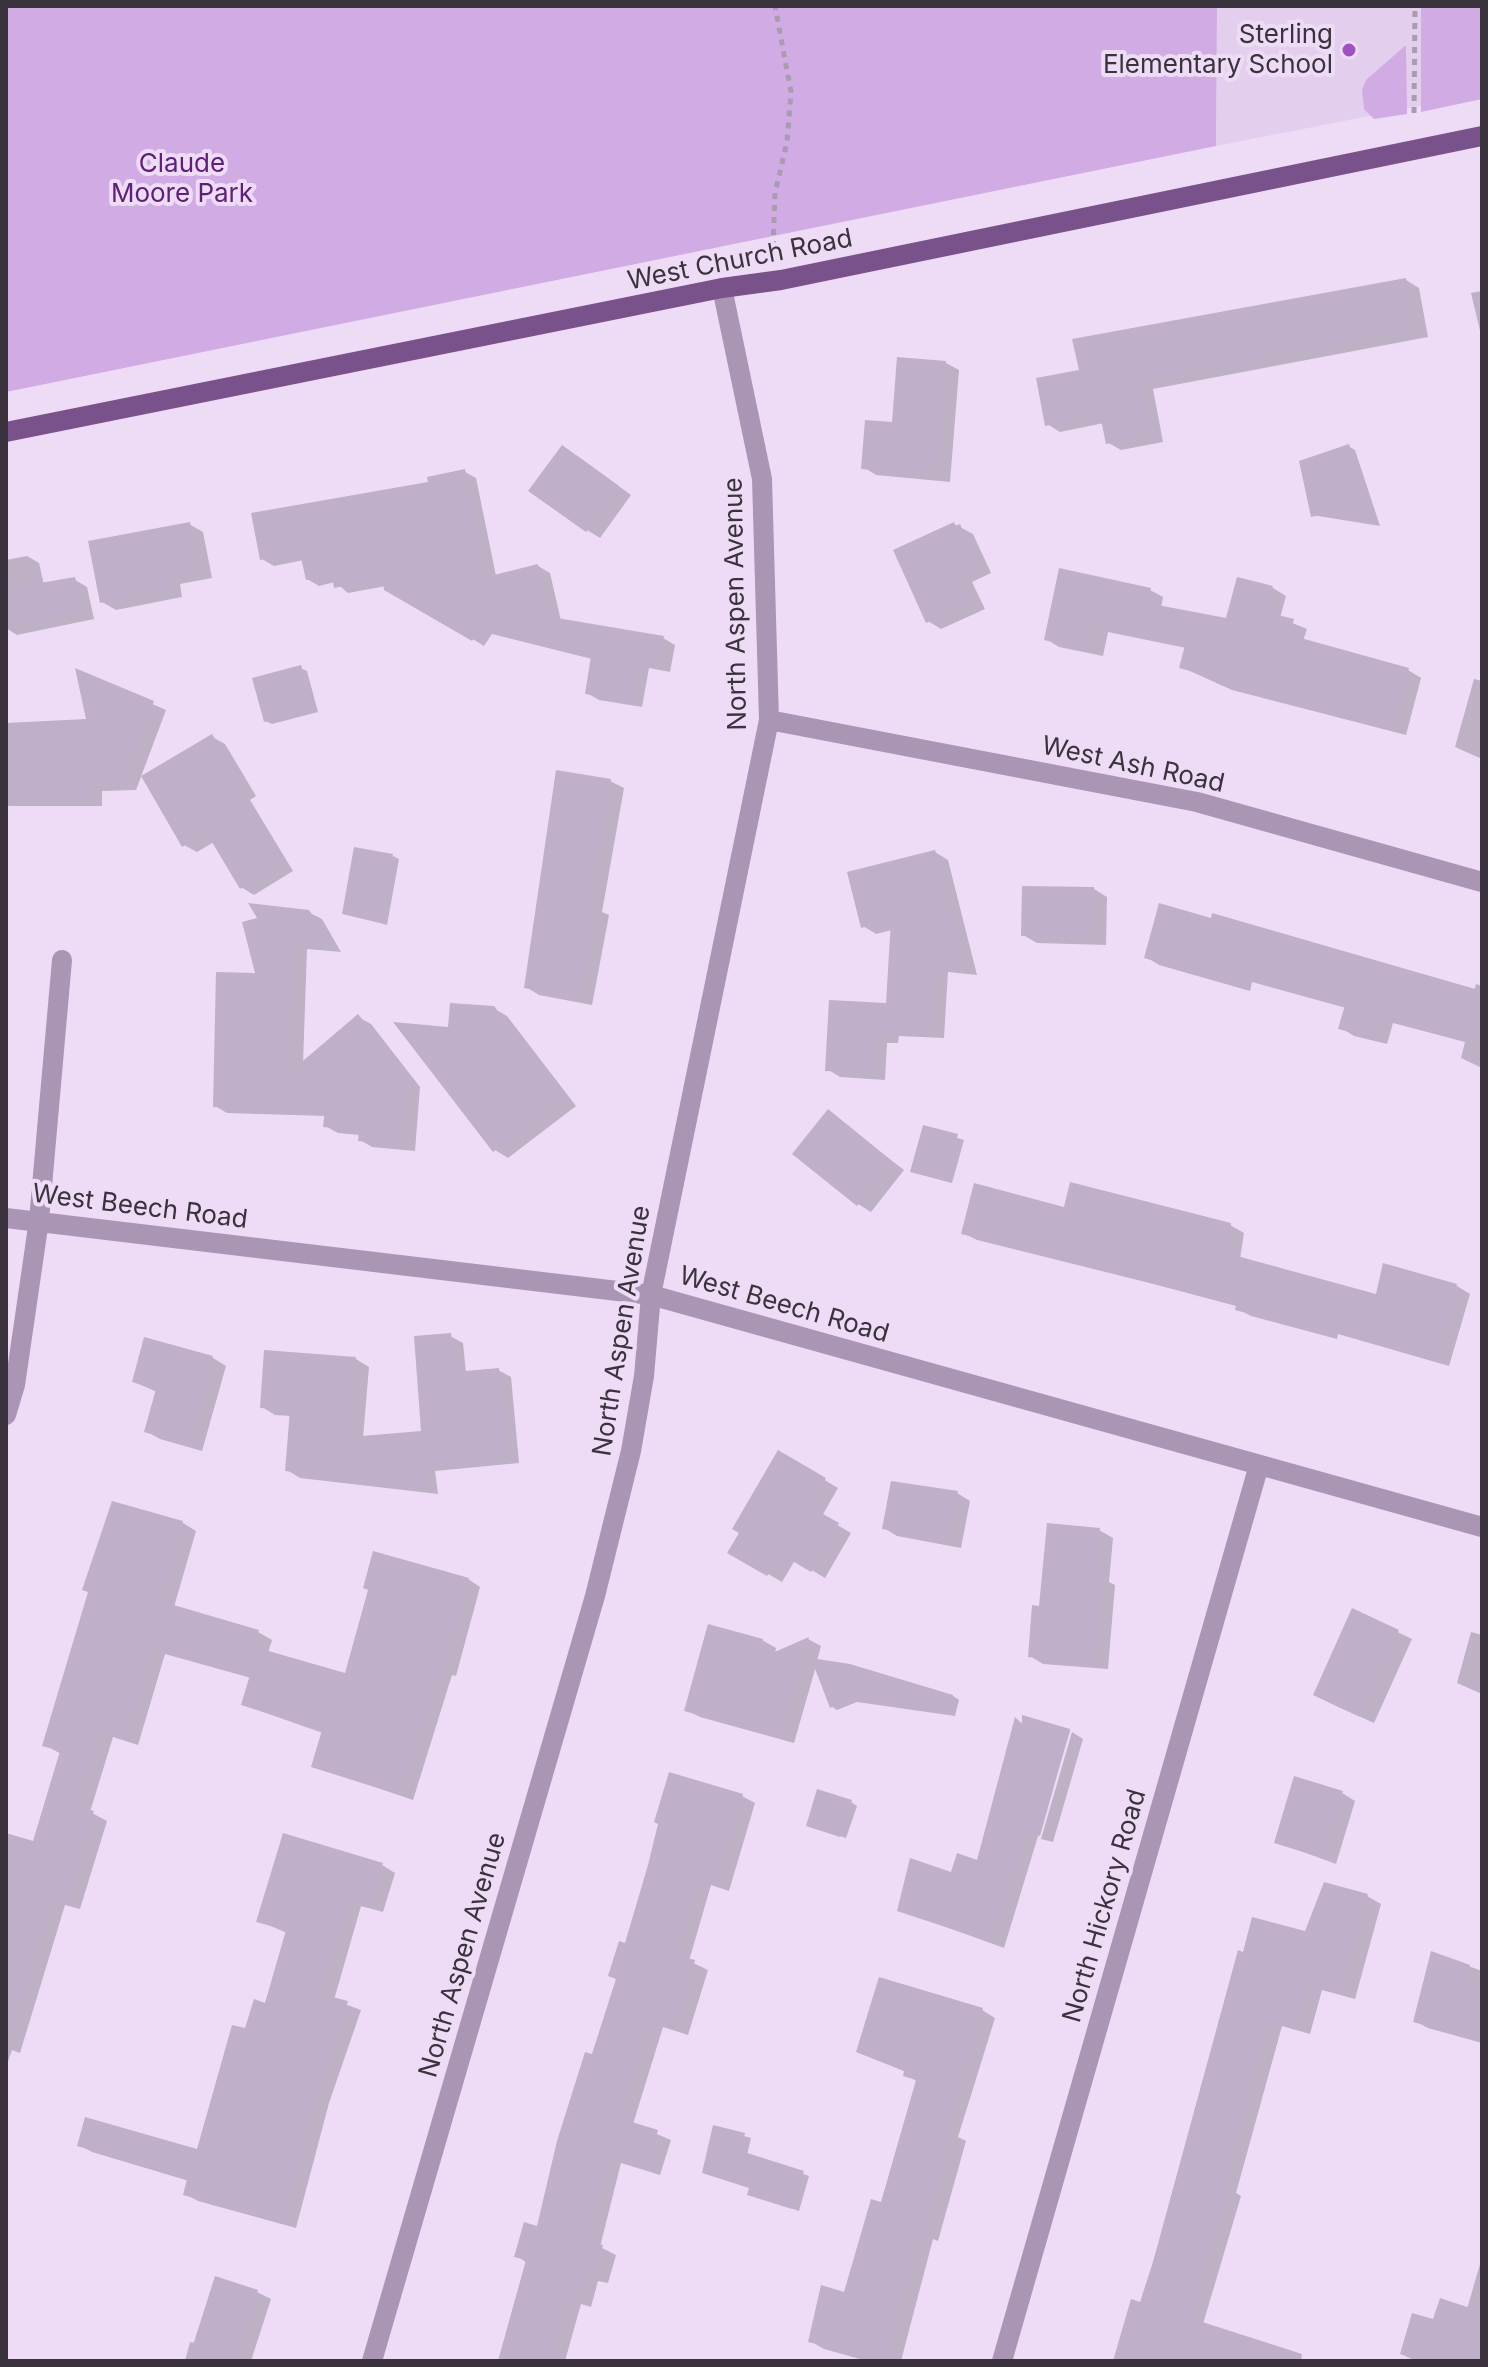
<!DOCTYPE html>
<style>
body{margin:0}
#map{position:relative;width:1488px;height:2367px;overflow:hidden;background:#eedcf7;font-family:Inter,sans-serif}
canvas{display:block}
.frame{position:absolute;inset:0;border:8px solid #3a333d;pointer-events:none}
</style>
<div id="map">
<canvas width="1488" height="2367"></canvas>
<div class="frame"></div>
</div>
<script>
const g = document.querySelector('canvas').getContext('2d');
g.lineJoin = 'round';
function fill(path, color) {
  g.fillStyle = color;
  g.fill(path, 'evenodd');
}
function shape(rows) {
  const path = new Path2D();
  for (const r of rows) {
    path.moveTo(r[0], r[1]);
    for (let i = 2; i < r.length; i += 2) path.lineTo(r[i], r[i + 1]);
  }
  return path;
}
function trace(path, color, width, dash) {
  g.strokeStyle = color;
  g.lineWidth = width;
  g.lineCap = dash ? 'butt' : 'round';
  g.setLineDash(dash || []);
  g.stroke(path);
}
function drawText(font, color, halo, rows, align = 'center') {
  g.font = font + ' Inter,sans-serif';
  g.lineWidth = 8;
  g.setLineDash([]);
  g.textBaseline = 'middle';
  g.strokeStyle = halo;
  g.fillStyle = color;
  for (const [text, x, y, turn = 0] of rows) {
    g.save();
    g.translate(x, y);
    g.rotate((+turn || 0) * Math.PI / 180);
    g.textAlign = isNaN(turn) ? turn : align;
    if (halo) g.strokeText(text, 0, 0);
    g.fillText(text, 0, 0);
    g.restore();
  }
}
const built = shape([
 [1217,6,1482,6,1482,94,1216,146]
]);
const green = shape([
 [6,6,1217,6,1216,146,6,392],
 [1421,6,1482,6,1482,99,1421,112],
 [1406,45,1407,114,1374,119,1364,109,1362,90,1366,80]
]);
const shadow = shape([
 [1406,280,1419,288,1428,337,1153,389,1163,442,1121,450,1107,442,1104,423,1060,432,1047,424,1081,372],
 [1482,291,1482,339,1471,293],
 [946,363,959,370,950,482,876,475,863,467],
 [1348,446,1355,450,1380,526,1312,515],
 [576,455,631,495,600,538,587,530],
 [465,472,476,478,496,576,538,566,550,573,561,621,663,638,675,645,670,672,649,668,642,707,599,700,587,693,592,659,492,634,484,646,386,586,348,593,335,582,319,586,307,579,304,560,274,566,262,559],
 [189,524,203,532,212,578,180,584,182,597,116,610,102,602],
 [954,524,973,534,991,573,972,582,985,609,941,629,928,621],
 [27,556,39,563,44,585,75,580,87,587,94,619,17,635,6,628,6,560],
 [1239,579,1273,588,1286,596,1280,618,1307,629,1303,641,1408,670,1421,678,1406,735,1232,690,1181,667,1186,648,1108,632,1103,656,1059,647,1046,639,1150,590,1163,597,1161,608,1228,621],
 [300,668,307,671,318,712,272,724,265,721],
 [78,672,166,710,136,790,102,791,102,806,9,806,6,804,6,725,89,721],
 [1474,679,1482,681,1482,759,1455,747],
 [212,737,225,744,256,796,250,800,293,871,254,895,241,887,214,842,197,852,184,845],
 [557,772,610,781,624,788,602,912,609,915,592,1005,539,995,526,987],
 [935,852,948,860,977,975,948,972,944,1038,899,1036,898,1043,887,1043,885,1080,840,1077,827,1069,888,1005,892,930,876,934,863,926],
 [393,856,399,859,387,925,344,913],
 [1094,889,1107,897,1106,945,1037,943,1023,935],
 [308,912,322,919,341,952,307,949,303,1064,358,1017,371,1024,420,1087,415,1151,372,1147,360,1140,360,1135,338,1133,325,1126,326,1116,227,1113,215,1106,257,975],
 [1146,957,1474,991,1476,984,1482,986,1482,1068,1461,1058,1465,1042,1393,1023,1387,1044,1354,1036,1341,1028,1346,1008,1252,982,1250,991,1159,965],
 [493,1008,507,1016,576,1106,508,1158,495,1150,450,1029],
 [828,1112,904,1170,871,1212,858,1204],
 [924,1128,964,1140,952,1183,919,1174],
 [1065,1210,1230,1225,1244,1233,1240,1259,1377,1297,1384,1265,1457,1286,1470,1294,1449,1366,1338,1334,1337,1339,1251,1316,1238,1309,1149,1285,1245,1311,1246,1307,977,1240,963,1233],
 [450,1336,463,1343,466,1373,498,1370,511,1377,519,1463,435,1471,438,1494,300,1478,287,1470,291,1416,275,1415,262,1407,356,1359,369,1367,363,1438,423,1432],
 [146,1340,213,1358,226,1366,202,1451,160,1439,146,1431,157,1392,134,1382],
 [779,1453,838,1488,822,1516,851,1533,825,1578,795,1560,782,1582,730,1552],
 [957,1493,970,1501,961,1548,897,1536,884,1528],
 [114,1503,183,1523,196,1531,174,1607,258,1632,272,1640,268,1653,346,1676,468,1579,480,1587,456,1676,452,1675,413,1800,313,1766,323,1733,243,1705,251,1678,165,1654,138,1745,113,1737,90,1812,107,1821,80,1909,65,1905,20,2053,12,2050,6,2068,6,1845,34,1843,61,1754,45,1745],
 [1099,1530,1113,1538,1109,1582,1115,1585,1108,1669,1043,1664,1030,1656,1041,1608],
 [1353,1611,1412,1639,1374,1723,1328,1702],
 [1471,1632,1482,1635,1482,1694,1457,1683],
 [808,1639,821,1646,817,1661,953,1696,959,1700,955,1716,857,1702,837,1710,831,1706,816,1666,794,1743,700,1717,686,1710,762,1640,776,1648,775,1654],
 [1024,1718,1070,1731,1004,1948,899,1910,979,1862,1016,1720,1024,1724],
 [1072,1732,1083,1739,1053,1842,1041,1839],
 [1342,1793,1355,1801,1336,1864,1276,1842],
 [742,1796,755,1803,729,1891,711,1885,689,1961,708,1970,688,2035,663,2027,633,2124,671,2140,660,2175,621,2163,600,2247,616,2255,608,2283,598,2281,591,2307,581,2304,565,2361,499,2361,527,2263,517,2256,538,2228,627,1945],
 [851,1802,857,1806,846,1838,815,1828],
 [382,1865,395,1873,383,1912,361,1906,334,2000,361,2010,329,2103,296,2228,198,2201,185,2194,189,2181,92,2152,79,2145,198,2151,247,2031,267,2006,287,1933,259,1921],
 [1367,1896,1381,1904,1355,1999,1322,1990,1310,2034,1282,2026,1236,2193,1241,2196,1203,2324,1235,2361,1115,2361,1141,2304,1244,1954,1306,1934],
 [1433,1953,1482,1971,1482,2043,1428,2028,1415,2021],
 [982,2010,995,2018,958,2137,966,2141,938,2241,933,2239,901,2361,867,2361,824,2349,810,2341,845,2294,882,2204,917,2082,906,2072,859,2051],
 [714,2128,751,2138,747,2155,809,2176,799,2211,749,2194,751,2188],
 [1482,2257,1482,2361,1415,2361,1402,2354,1435,2322,1467,2309],
 [257,2292,271,2299,251,2361,185,2361,190,2342,196,2343]
]);
const building = shape([
 [1406,278,1415,330,1140,382,1151,435,1106,444,1100,415,1045,426,1036,378,1079,370,1072,339],
 [897,357,946,361,937,475,861,469,865,420,892,422],
 [1349,444,1376,525,1326,514,1311,517,1299,461],
 [562,445,619,486,586,532,528,491],
 [465,469,486,577,538,564,554,632,557,618,664,636,659,667,637,663,631,702,585,694,591,656,480,628,472,641,384,590,383,578,334,588,332,575,306,580,300,553,260,560,251,513,428,482,427,477],
 [190,522,199,571,167,577,170,589,100,603,88,541],
 [954,522,955,526,960,524,979,566,960,574,972,602,926,623,893,550],
 [1059,568,1151,588,1147,603,1226,618,1237,577,1273,586,1266,612,1294,619,1290,635,1409,668,1392,728,1216,683,1217,678,1179,668,1185,645,1095,625,1089,650,1044,640],
 [75,577,83,612,6,628,6,589],
 [301,665,312,709,264,722,252,678],
 [75,668,154,701,123,784,90,785,90,799,6,799,6,723,86,719],
 [212,734,245,789,239,792,281,864,240,889,206,832,182,847,141,776],
 [556,770,611,779,589,904,596,906,579,998,524,988],
 [354,847,393,854,380,923,342,914],
 [935,850,965,968,935,966,931,1031,886,1029,885,1036,874,1036,872,1073,825,1071,829,1000,886,1003,891,920,861,928,847,872],
 [1022,886,1094,887,1093,938,1021,936],
 [248,903,309,910,331,946,294,943,290,1072,358,1014,408,1078,402,1145,358,1141,359,1130,323,1127,325,1110,213,1107,216,972,255,973,242,922,257,918],
 [1159,903,1211,918,1212,913,1482,991,1482,1043,1379,1017,1374,1038,1338,1029,1345,1005,1239,976,1236,984,1144,958],
 [450,1003,494,1006,564,1098,493,1152,393,1022,448,1027],
 [828,1109,892,1161,857,1206,792,1154],
 [923,1125,958,1134,945,1181,910,1172],
 [1070,1182,1231,1223,1226,1253,1376,1294,1383,1263,1457,1284,1436,1360,1325,1328,1323,1333,1235,1310,1236,1306,1135,1279,1135,1276,961,1234,974,1183,1064,1207],
 [451,1333,454,1372,499,1368,507,1456,422,1464,426,1488,285,1471,290,1410,260,1408,264,1350,356,1357,350,1437,421,1431,414,1336],
 [144,1337,213,1356,189,1445,144,1432,156,1389,132,1382],
 [778,1450,826,1478,809,1506,839,1523,811,1572,781,1554,767,1576,727,1553,739,1533,732,1529],
 [891,1481,958,1491,948,1542,882,1529],
 [112,1501,183,1521,160,1601,259,1630,246,1675,152,1648,125,1739,99,1731,76,1806,94,1811,67,1903,52,1899,14,2022,6,2021,6,1833,33,1841,60,1751,42,1746,88,1592,82,1590],
 [1047,1523,1100,1528,1096,1575,1102,1575,1094,1663,1028,1657,1032,1605,1039,1606],
 [373,1551,469,1578,443,1670,439,1669,400,1795,311,1767,322,1730,241,1705,258,1648,345,1673,368,1590,363,1588],
 [1352,1608,1399,1630,1360,1717,1313,1695],
 [708,1624,763,1639,761,1658,809,1637,780,1737,684,1711],
 [811,1658,850,1664,953,1695,949,1713,850,1699,830,1708],
 [1022,1715,1070,1729,1040,1836,1026,1832,991,1942,897,1911,910,1858,951,1872,957,1853,977,1860,1015,1717,1022,1724],
 [669,1772,743,1794,715,1885,697,1879,675,1955,695,1960,675,2029,649,2021,619,2118,658,2130,647,2169,608,2157,586,2241,603,2245,595,2277,585,2274,578,2301,568,2298,549,2361,498,2361,526,2260,514,2257,524,2222,537,2226,557,2141,585,2052,592,2054,616,1979,608,1976,619,1941,625,1943,648,1865,658,1824,654,1822],
 [1294,1776,1343,1791,1323,1858,1274,1843],
 [817,1789,852,1800,840,1837,806,1826],
 [283,1833,383,1863,370,1906,348,1900,321,1994,348,2001,316,2096,283,2222,183,2195,187,2179,77,2146,85,2117,197,2149,232,2025,245,2028,254,1999,265,2003,286,1930,256,1922],
 [1324,1882,1368,1894,1341,1993,1308,1984,1297,2028,1268,2020,1224,2185,1229,2186,1190,2318,1302,2354,1301,2361,1113,2361,1131,2299,1140,2302,1153,2262,1238,1950,1243,1952,1252,1917,1305,1931],
 [1431,1951,1470,1965,1461,1988,1482,1993,1482,2041,1413,2022],
 [879,1977,983,2008,945,2129,953,2132,924,2235,919,2233,886,2361,808,2342,821,2285,844,2292,871,2199,881,2202,916,2080,903,2076,904,2071,856,2052],
 [713,2125,745,2133,741,2151,804,2171,792,2209,747,2195,749,2188,702,2173],
 [215,2276,258,2290,235,2361,188,2361],
 [1440,2298,1482,2312,1482,2361,1420,2361,1400,2354,1412,2313,1433,2319]
]);
const path = shape([
 [1414,113,1415,6],
 [773,247,775,193,787,142,791,92,775,6]
]);
const minor = shape([
 [769,720,1197,802,1482,882],
 [6,1218,651,1295,1482,1527],
 [6,1415,15,1385,39,1220,62,960],
 [372,2361,595,1596,631,1451,644,1376,651,1295,769,720,762,479,722,288],
 [1002,2361,1259,1465]
]);
const major = shape([
 [6,432,722,288,781,280,1482,136]
]);
const markers = [
 [1349,50,8,"#a152c2"]
];
const poiNames = [
 ["Sterling",1333,35],
 ["Elementary School",1333,65]
];
const parkNames = [
 ["Claude",182,164],
 ["Moore Park",182,194]
];
const streetNames = [
 ["West Church Road",740,260,-11],
 ["North Aspen Avenue",736,604,-91],
 ["West Ash Road",1133,765,12],
 ["West Beech Road",140,1207,7],
 ["West Beech Road",784,1305,16],
 ["North Aspen Avenue",622,1331,-81],
 ["North Hickory Road",1105,1906,-74],
 ["North Aspen Avenue",463,1955,-74]
];
fill(built, '#e4ceed');
fill(green, '#d1abe3');
fill(shadow, '#0003');
fill(building, '#c0afc8');
trace(path, '#a99bb0', 5, [6, 6]);
trace(minor, '#aa95b5', 20);
trace(major, '#7a528b', 20);
for (const [x, y, r, color] of markers) {
  const dot = new Path2D();
  dot.arc(x, y, r, 0, 2 * Math.PI);
  g.fillStyle = color;
  g.fill(dot);
  trace(dot, '#eedcf7', 3);
}
drawText('26px', '#3a333d', '#eedcf7', poiNames, 'right');
drawText('26px', '#5f2177', '#eedcf7', parkNames);
drawText('26px', '#3a333d', '#eedcf7', streetNames);
</script>
